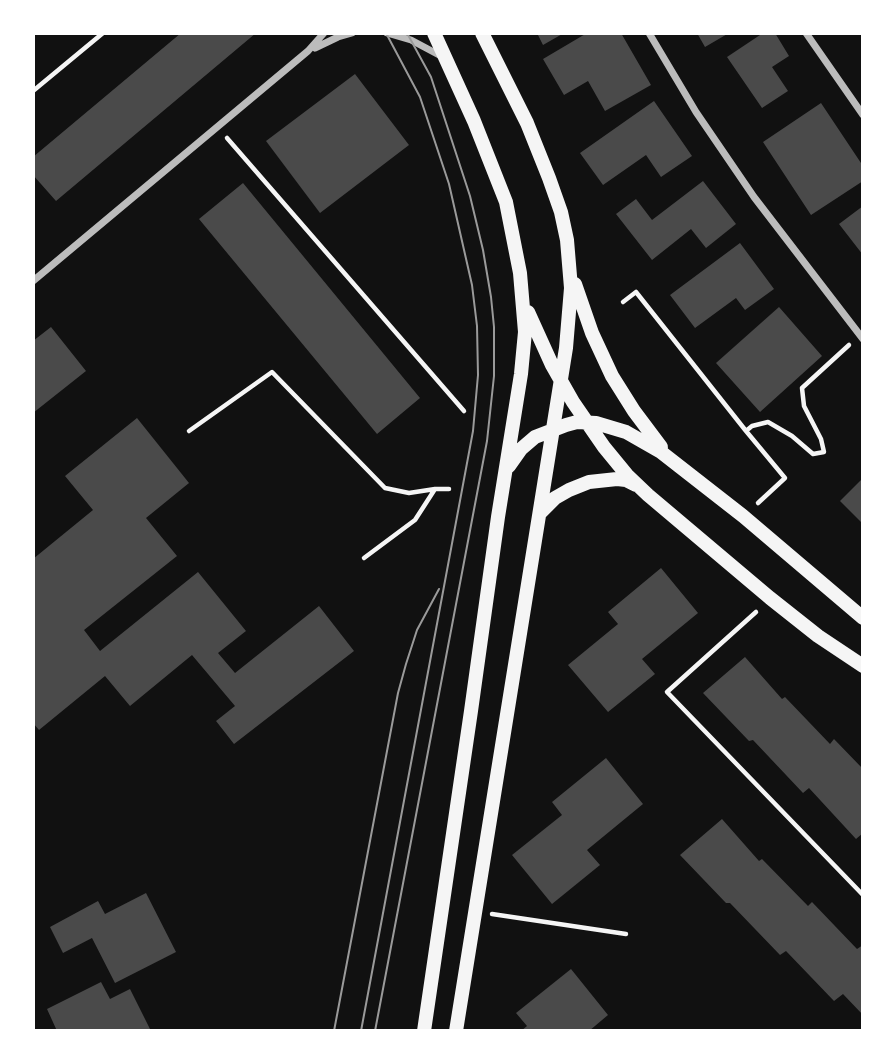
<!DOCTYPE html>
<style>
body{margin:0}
#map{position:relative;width:896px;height:1064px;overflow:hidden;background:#111;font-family:Poppins,sans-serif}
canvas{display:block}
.frame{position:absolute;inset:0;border:35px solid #fff;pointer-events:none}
</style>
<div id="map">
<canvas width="896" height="1064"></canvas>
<div class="frame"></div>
</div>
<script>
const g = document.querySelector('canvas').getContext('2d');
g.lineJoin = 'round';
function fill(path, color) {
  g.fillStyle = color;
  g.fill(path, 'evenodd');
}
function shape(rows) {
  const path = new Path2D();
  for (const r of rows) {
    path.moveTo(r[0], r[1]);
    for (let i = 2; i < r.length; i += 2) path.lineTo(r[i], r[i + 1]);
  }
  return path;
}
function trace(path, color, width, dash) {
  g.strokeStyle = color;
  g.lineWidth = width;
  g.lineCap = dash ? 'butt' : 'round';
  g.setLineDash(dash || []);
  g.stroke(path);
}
const building = shape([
 [181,33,256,33,56,201,33,175,33,157],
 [537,33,564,33,543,45],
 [587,33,621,33,651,85,605,111,588,81,564,95,543,59],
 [697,33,729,33,705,47],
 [763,33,775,33,789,56,772,67,788,91,762,108,727,57],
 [355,74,409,145,320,213,266,141],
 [654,101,692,156,661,177,646,155,603,185,580,153],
 [821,103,863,166,863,181,811,215,763,142],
 [703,181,736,224,706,248,691,229,652,260,616,214,636,199,652,220],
 [243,183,420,398,377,434,199,219],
 [863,206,863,255,839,224],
 [740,243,774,289,745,310,736,298,695,328,670,295],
 [779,307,822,356,760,412,716,363],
 [51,327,86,371,33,413,33,341],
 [137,418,189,483,146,518,177,556,84,630,100,651,198,572,246,631,218,653,235,673,319,606,354,651,234,744,216,721,235,706,192,655,130,706,105,676,39,730,33,723,33,617,35,615,33,612,33,559,93,510,65,476],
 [863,478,863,524,840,501],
 [661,568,698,613,642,659,655,674,608,712,568,665,618,624,608,612],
 [745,657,782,699,785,697,830,744,834,739,863,769,863,833,856,839,809,788,803,793,753,740,749,741,703,693],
 [606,758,643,804,587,850,600,865,552,904,512,855,562,815,552,802],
 [722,819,759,861,762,859,808,906,812,902,857,949,863,945,863,1015,843,994,834,1001,786,951,780,955,730,903,726,903,680,855],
 [146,893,176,952,115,983,92,938,63,953,50,927,98,901,105,914],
 [571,969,608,1015,589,1031,521,1031,527,1026,516,1013],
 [101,982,110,999,130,989,151,1031,57,1031,47,1009]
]);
const path = shape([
 [33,91,103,33],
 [227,138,464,411],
 [623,302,636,292,746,431,752,426,768,422,792,436,813,454,824,452,821,439,804,406,802,388,849,345],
 [189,431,272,372,385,488,409,493,435,489,449,489],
 [746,431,785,478,758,503],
 [364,558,415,520,435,489],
 [756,612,667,692,863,895],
 [492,914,626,934]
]);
const minor = shape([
 [387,33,411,40,441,56],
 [649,33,696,112,754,197,863,339],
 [806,33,863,115],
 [315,48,338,37,352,33],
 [33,281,308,51,324,33]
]);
const secondary = shape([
 [575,284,592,333,612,376,634,411,661,447],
 [528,312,552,365,573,402,604,447,627,475,648,495,770,598,818,636,863,666],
 [509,466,521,449,535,437,566,425,577,422,596,423,626,432,661,452,743,516,863,618],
 [540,513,555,498,569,490,589,482,617,479,626,480,636,485],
 [424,1031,471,711,498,517,521,374,525,332,520,273,506,202,474,121,434,33],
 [456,1031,566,348,571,288,567,240,561,212,549,178,527,123,482,33]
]);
const tram = shape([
 [334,1031,398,693,406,664,417,630,439,589],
 [361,1031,473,431,478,375,477,326,472,285,449,184,420,97,386,33],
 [375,1031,487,441,494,376,494,327,491,297,483,250,470,196,431,77,407,33]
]);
fill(building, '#4a4a4a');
trace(path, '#f5f5f5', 4.5);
trace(minor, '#bcbcbc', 7);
trace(secondary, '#f5f5f5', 14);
trace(tram, '#9a9a9a', 2);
</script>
